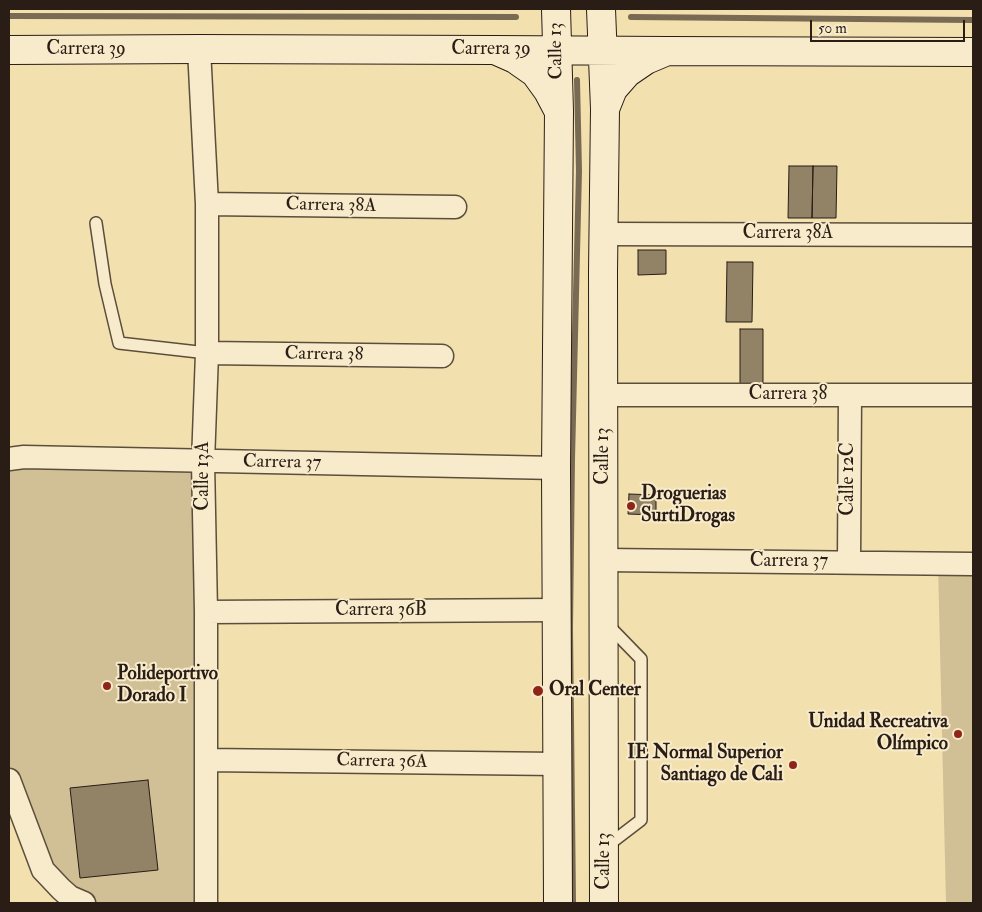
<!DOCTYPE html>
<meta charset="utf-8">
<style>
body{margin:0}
#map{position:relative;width:982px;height:912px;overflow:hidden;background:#f3e0af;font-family:"IM FELL Double Pica",serif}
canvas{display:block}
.frame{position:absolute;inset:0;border:10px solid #291d16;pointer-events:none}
.scale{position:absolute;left:810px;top:20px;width:155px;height:22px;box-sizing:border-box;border:2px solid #291d16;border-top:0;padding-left:6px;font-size:15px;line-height:18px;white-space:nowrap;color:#291d16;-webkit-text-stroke:4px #f7ebcb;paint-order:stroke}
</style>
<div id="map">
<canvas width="982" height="912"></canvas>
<div class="frame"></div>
<div class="scale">50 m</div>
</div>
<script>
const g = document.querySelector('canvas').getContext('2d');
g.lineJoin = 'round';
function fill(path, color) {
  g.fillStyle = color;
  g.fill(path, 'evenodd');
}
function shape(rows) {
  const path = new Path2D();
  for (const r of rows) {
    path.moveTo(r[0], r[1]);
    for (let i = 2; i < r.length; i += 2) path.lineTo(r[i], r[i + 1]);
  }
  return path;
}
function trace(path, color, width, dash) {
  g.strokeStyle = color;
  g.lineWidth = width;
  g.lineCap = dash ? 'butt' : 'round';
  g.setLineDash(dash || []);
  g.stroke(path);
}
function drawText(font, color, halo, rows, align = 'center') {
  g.font = font + ' "IM FELL Double Pica",serif';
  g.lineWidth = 4;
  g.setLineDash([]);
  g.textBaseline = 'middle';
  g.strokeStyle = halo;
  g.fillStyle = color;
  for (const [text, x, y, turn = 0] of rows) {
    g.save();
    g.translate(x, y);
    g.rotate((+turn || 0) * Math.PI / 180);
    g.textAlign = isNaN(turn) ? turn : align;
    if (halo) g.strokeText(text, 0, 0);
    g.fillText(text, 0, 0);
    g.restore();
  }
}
const green = shape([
 [9,459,203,462,206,903,84,903,61,889,9,780],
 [938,564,973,564,973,903,946,903]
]);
const stream = shape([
 [9,16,516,17],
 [631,17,973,20],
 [573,903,570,628,572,459,579,171,577,80]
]);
const building = shape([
 [789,166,813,166,812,218,788,218,789,166],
 [813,166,837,166,836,218,812,218,813,166],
 [638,250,666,250,666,274,638,275,638,250],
 [727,262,753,262,752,322,726,322,727,262],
 [740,329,763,329,763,386,740,386,740,329],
 [629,494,656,495,656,515,628,514,629,494],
 [148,780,158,870,80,878,70,788,148,780]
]);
const service = shape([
 [96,223,105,284,119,343,207,353],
 [606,623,641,659,641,820,607,846]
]);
const minor = shape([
 [199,49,207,204,207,353,203,462,206,612,206,903],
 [207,204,455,207],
 [603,234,973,235],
 [207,353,442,356],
 [604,395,973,395],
 [9,459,24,457,556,468],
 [604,560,973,564],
 [849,562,850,395],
 [206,612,557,610],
 [206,760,557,764],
 [9,780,43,870,61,889,70,897,84,903]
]);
const secondary = shape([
 [556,9,559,111,556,468,558,903],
 [601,9,605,109,603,272,604,903],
 [9,50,199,49,493,50,667,51,973,52],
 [497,51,515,59,535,73,548,91,558,110],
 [605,109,613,89,627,73,646,60,665,52]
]);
const markers = [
 [631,506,5,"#8f2418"],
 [107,686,5,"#8f2418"],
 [538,691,6,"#8f2418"],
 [958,734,5,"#8f2418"],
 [793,765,5,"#8f2418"]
];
const streetNames = [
 ["Carrera 39",86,50],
 ["Carrera 39",491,50],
 ["Calle 13",557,51,-91],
 ["Carrera 38A",331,206,1],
 ["Carrera 38A",788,234],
 ["Carrera 38",324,355,1],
 ["Carrera 38",788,395],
 ["Calle 13",604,456,-90],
 ["Carrera 37",282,463,1],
 ["Calle 13A",204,476,-90],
 ["Calle 12C",849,479,-90],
 ["Carrera 37",789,562],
 ["Carrera 36B",381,611],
 ["Carrera 36A",382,762,1],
 ["Calle 13",605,861,-90]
];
const poiNames = [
 ["Droguerias",641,495],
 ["SurtiDrogas",641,517],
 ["Polideportivo",117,675],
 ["Dorado I",117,697],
 ["Oral Center",549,691],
 ["Unidad Recreativa",948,723,"right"],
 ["Olímpico",948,745,"right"],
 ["IE Normal Superior",783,754,"right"],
 ["Santiago de Cali",783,776,"right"]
];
fill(green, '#d1bf95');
trace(stream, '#796a53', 6);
fill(building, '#928266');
trace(building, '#291d16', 1);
trace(service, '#5c4e3c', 14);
trace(minor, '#5c4e3c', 25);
trace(secondary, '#291d16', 30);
trace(service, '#f7ebcb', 11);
trace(minor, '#f7ebcb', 22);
trace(secondary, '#f7ebcb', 28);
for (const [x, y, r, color] of markers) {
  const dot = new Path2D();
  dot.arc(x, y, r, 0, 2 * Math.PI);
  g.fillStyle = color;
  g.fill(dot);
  trace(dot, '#f7ebcb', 2);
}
drawText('19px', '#291d16', '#f7ebcb', streetNames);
drawText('bold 19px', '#291d16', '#f7ebcb', poiNames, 'left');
</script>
